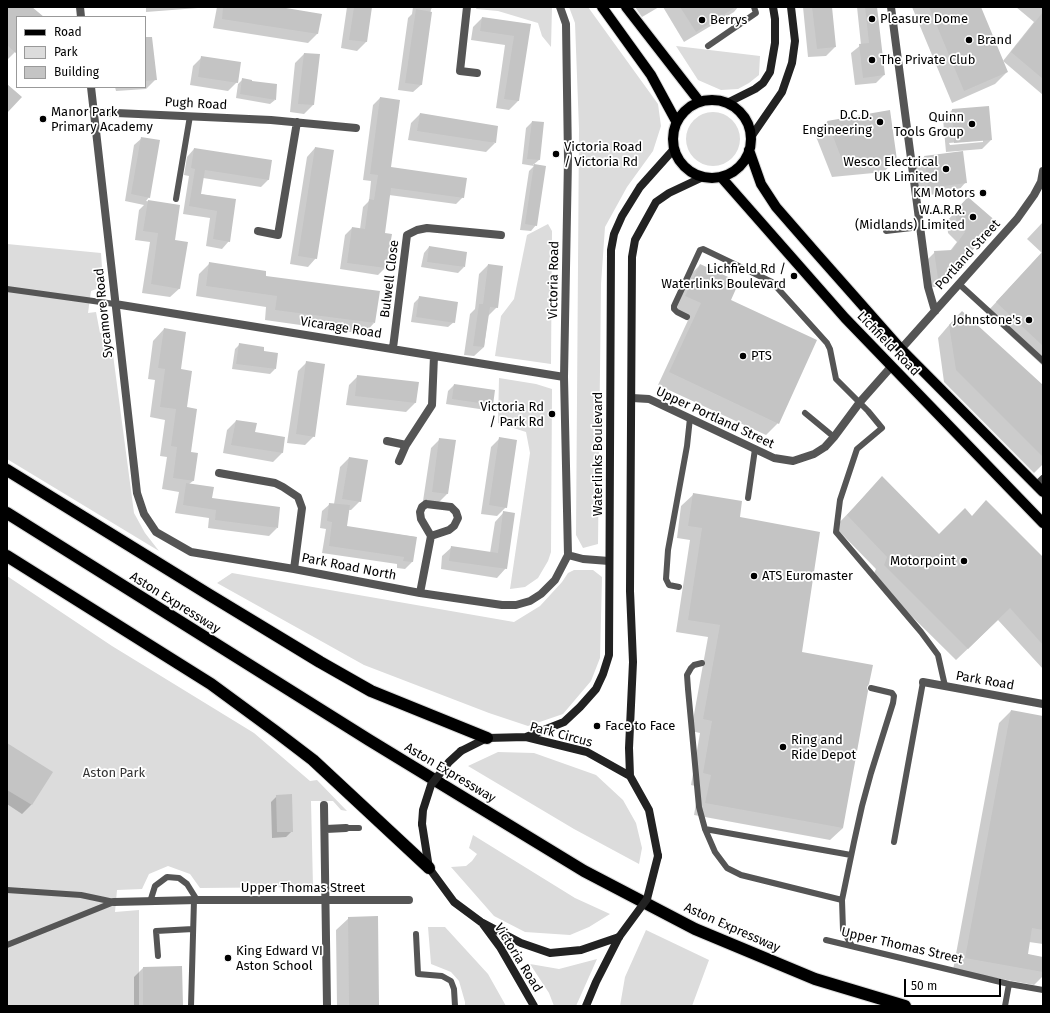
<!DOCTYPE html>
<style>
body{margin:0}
#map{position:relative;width:1050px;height:1013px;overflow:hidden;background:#fff;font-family:"Fira Sans",sans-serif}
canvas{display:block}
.frame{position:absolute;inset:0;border:8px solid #000;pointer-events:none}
.legend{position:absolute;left:16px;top:16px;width:130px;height:72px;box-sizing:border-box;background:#fff;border:1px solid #999;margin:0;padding:5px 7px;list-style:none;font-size:12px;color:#000}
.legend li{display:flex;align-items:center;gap:8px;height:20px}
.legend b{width:20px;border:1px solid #999}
.scale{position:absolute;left:904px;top:979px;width:97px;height:18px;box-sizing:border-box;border:2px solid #000;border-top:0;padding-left:5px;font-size:12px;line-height:14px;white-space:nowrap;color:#000;-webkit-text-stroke:3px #fff;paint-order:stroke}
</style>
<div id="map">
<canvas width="1050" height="1013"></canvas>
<div class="frame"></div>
<ul class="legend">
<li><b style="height:5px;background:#000"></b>Road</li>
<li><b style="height:11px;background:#dcdcdc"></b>Park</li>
<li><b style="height:11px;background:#c4c4c4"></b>Building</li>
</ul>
<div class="scale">50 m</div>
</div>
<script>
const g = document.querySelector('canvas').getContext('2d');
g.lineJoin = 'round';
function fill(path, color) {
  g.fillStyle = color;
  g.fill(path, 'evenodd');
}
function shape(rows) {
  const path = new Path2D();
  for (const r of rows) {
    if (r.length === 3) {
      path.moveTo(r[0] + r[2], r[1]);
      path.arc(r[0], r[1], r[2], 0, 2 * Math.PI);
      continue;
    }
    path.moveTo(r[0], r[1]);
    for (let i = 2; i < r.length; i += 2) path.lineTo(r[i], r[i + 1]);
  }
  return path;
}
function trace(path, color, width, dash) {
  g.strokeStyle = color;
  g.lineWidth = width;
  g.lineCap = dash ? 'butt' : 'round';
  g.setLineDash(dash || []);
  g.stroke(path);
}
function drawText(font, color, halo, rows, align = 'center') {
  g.font = font + ' "Fira Sans",sans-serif';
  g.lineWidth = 3.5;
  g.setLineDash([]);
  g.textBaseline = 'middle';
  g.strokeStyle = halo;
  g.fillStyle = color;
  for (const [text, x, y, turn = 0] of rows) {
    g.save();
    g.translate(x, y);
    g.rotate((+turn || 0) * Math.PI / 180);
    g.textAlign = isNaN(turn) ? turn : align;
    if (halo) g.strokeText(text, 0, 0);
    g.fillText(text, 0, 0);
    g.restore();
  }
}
const green = shape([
 [477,7,552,7,551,47,542,36,538,23,498,11,476,9],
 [569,7,588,7,658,104,661,126,653,151,627,187,605,227,601,284,598,544,583,548,576,535,579,129,575,23],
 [676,46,760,56,759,75,749,83,738,89,721,90,698,80],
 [713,139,27],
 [548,224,552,231,551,364,495,356,501,316,514,299,527,235],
 [7,244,101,253,103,281,99,288,91,291,88,313,96,312,100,333,110,332,134,513,145,533,159,551,7,459],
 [499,378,536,384,552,389,551,552,548,561,538,578,525,587,510,589,530,453,526,432,498,423],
 [574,570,593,570,602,577,600,658,591,681,563,714,528,726,489,713,364,665,217,583,232,573,514,622,540,606,562,582,568,573],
 [7,576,112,646,254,733,310,781,317,780,347,811,341,810,333,801,311,801,313,887,200,888,190,874,168,866,149,874,142,889,117,890,115,912,139,910,139,1006,7,1006],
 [498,752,534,753,596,775,623,800,636,823,642,848,639,864,574,829,468,766],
 [473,835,575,898,610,914,589,927,570,935,525,932,494,916,451,867,466,866,472,861,477,854,469,848],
 [428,927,445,927,488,974,506,1006,465,1006,465,1002,459,981,451,972,431,964],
 [646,930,709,960,692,1006,620,1006,625,977],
 [597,959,576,1006,554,1006,549,993,530,964,559,969]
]);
const shadow = shape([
 [7,7,30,7,43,17,17,17,17,50,7,60],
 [146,7,200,7,198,8,146,12],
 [217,7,274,7,320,15,317,34,308,43,213,28],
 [347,7,371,7,366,42,357,51,341,48],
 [413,7,433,7,431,9,421,85,413,92,398,90,408,18,412,14],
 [635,7,659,7,642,17],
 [663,7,738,7,734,12,684,42],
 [803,7,831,7,835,47,826,56,808,57],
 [857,7,876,7,884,75,876,83,855,85,851,53,861,45],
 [912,7,980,7,1007,72,995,84,952,103],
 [1016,7,1043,7,1043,95,1003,61,1034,22],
 [482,18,529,25,518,101,509,110,496,108,505,45,471,40,473,27],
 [145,46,155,80,146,89,116,91,115,87,145,87],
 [304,54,319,55,313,105,304,114,290,112,295,63],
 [202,57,237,82,228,91,190,85,193,66],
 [243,79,275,100,270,104,236,98,238,84],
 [380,98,390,168,463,197,456,204,389,195,384,233,385,268,378,275,340,269,345,235,352,228,360,229,363,207,369,201,371,181,363,180,373,105],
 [988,107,991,140,982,149,946,152,943,119,952,110],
 [983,140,983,142,950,145,949,143],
 [889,111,896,159,884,172,832,177,815,134,827,122],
 [420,114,495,143,486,152,408,140,411,123],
 [532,122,539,160,533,165,545,167,536,225,531,231,520,230,529,171,534,166,522,164,526,128],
 [142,138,149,197,146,201,179,206,174,241,180,288,170,297,142,293,150,242,135,240,139,210,144,205,125,201,134,145],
 [315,148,316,258,308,267,290,264,307,157],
 [194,149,269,179,261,187,203,178,200,194,235,200,229,241,222,249,206,246,210,218,183,214,189,176,184,175,187,157],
 [924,157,966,182,957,192,919,196,915,166],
 [959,208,996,223,938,287,929,287,926,261,935,252,950,251,957,242,948,233,947,221],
 [1043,222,1043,366,986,313,1042,253,1027,239],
 [429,247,464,267,458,273,421,267,424,253],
 [210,263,264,277,374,323,364,334,265,320,266,307,196,296,199,274],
 [488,265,497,307,488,316,484,347,474,356,464,355,470,314,475,309,479,274],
 [700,265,730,300,778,423,766,435,658,385,690,316,674,308,688,277],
 [419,298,454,322,448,327,411,322,414,303],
 [950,324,1043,386,1043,464,1034,473,944,382,938,338],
 [164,329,180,370,186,408,190,453,197,454,193,481,189,484,211,499,277,528,269,536,208,528,209,518,175,513,179,492,162,489,167,457,160,456,165,420,150,417,155,380,148,379,153,341],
 [240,344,262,352,275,369,270,374,232,369,235,349],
 [307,362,314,436,305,445,287,443,298,371],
 [358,376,418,383,415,403,406,412,346,405,349,385],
 [454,385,492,404,486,410,446,404,448,391],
 [236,421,254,433,284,438,282,453,273,462,223,453,227,430],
 [500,438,506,507,497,516,481,514,491,447],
 [440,439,455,441,447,494,438,503,423,501,431,448],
 [349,458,360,501,351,510,348,510,346,527,416,537,412,562,405,569,397,568,397,564,322,553,326,529,320,528,322,511,330,504,334,504,340,467],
 [882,478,939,536,972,517,1043,558,1043,669,998,620,956,660,872,577,876,569,835,527],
 [694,494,739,517,801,653,843,828,830,840,694,815,699,787,691,785,700,733,691,731,708,637,676,632,690,540,677,538,681,506],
 [504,512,506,568,497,578,441,569,442,556,452,547,490,553,495,522],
 [1011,711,1043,717,1043,944,1029,942,1026,954,1043,958,1043,976,1034,985,953,970,999,723],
 [7,745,51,772,31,805,22,814,7,804],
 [277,796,292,831,286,837,272,838,271,802],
 [349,918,378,1006,337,1006,336,930],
 [143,968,182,1006,134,1006,134,977]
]);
const building = shape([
 [7,7,32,7,44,17,17,17,17,54,7,45],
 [223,7,280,7,322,14,318,34,222,19],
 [354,7,372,7,367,42,349,40],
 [680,7,736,7,696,32],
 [812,7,832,7,836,47,817,49],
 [865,7,877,7,885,75,863,78,859,44,869,43],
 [929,7,981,7,1008,72,964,91],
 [416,9,432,12,422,85,405,83],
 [1043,12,1043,79,1011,52],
 [482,17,531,24,519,101,504,99,514,36,480,31],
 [145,37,152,37,157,80,145,81],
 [304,53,320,54,314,105,298,104],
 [201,56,241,62,238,83,198,77],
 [242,78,252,80,252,81,277,84,276,100,240,94],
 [7,84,22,97,7,113],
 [380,97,400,100,391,167,467,178,464,198,391,188,385,233,392,234,386,268,347,263,352,227,365,229,369,199,374,200,378,175,370,174],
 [989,106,992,140,954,143,952,109],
 [890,110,897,160,844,165,827,121],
 [420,113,498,126,496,143,417,131],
 [532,121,544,122,540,160,527,159],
 [141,137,160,140,150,198,131,194],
 [315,147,334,150,317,259,298,256],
 [194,148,272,160,269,180,205,170,201,194,236,199,230,242,213,239,217,211,189,206,195,169,191,168],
 [963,151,967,183,928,188,924,156],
 [534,164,546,166,537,226,525,224],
 [968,197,998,223,978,244,948,278,938,279,934,251,952,250,965,232,957,224,955,211],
 [148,200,180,205,175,240,188,242,180,289,151,284,158,233,143,231],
 [429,246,467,252,465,267,427,262],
 [1043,251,1043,346,996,302],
 [209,262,266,271,266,276,380,291,375,323,275,310,277,296,206,286],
 [488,264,503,266,498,308,490,307,484,347,473,346,479,304,483,304],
 [700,264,739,282,731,300,817,340,779,424,669,372,701,303,685,296],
 [419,296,458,302,455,323,416,317],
 [962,311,1043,385,1043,457,956,370,949,325],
 [164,328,186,332,181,369,192,371,187,407,197,409,191,452,198,453,194,481,173,478,177,447,171,446,176,409,160,407,165,369,158,368],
 [239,343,264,347,264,351,278,353,276,369,236,364],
 [306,361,325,364,315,437,296,434],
 [357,375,419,382,416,403,355,396],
 [454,384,495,390,493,405,452,399],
 [236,420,257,423,255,432,285,437,283,453,231,445],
 [499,437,517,440,507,508,489,505],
 [439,438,456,440,448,494,432,492],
 [349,457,368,460,361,502,342,499],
 [882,476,939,534,965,508,972,516,986,500,1043,557,1043,645,1010,608,968,649,884,565,887,557,847,515],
 [186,483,214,487,212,498,280,507,278,528,215,520,216,510,183,505],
 [693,493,742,501,740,517,820,532,802,652,873,665,869,684,867,687,868,691,843,828,705,803,711,775,703,773,712,721,703,719,720,625,688,620,702,528,688,526],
 [329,503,350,505,347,526,417,537,413,562,403,561,404,557,329,546,332,522,327,521],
 [503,511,515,513,507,569,449,561,451,546,498,553],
 [1011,710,1043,716,1043,930,1032,928,1028,954,1043,957,1043,972,965,958],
 [7,743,53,772,32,805,7,790],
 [292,794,293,832,277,832,276,795],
 [378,916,379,1006,349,1006,348,917],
 [182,966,183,1006,143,1006,143,967]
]);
const lane = shape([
 [708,46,756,13,754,7],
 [176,199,190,116],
 [886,231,920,227],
 [959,284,1043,361],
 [7,289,115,304],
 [687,317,677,312,674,309,674,306,700,250,703,249,772,282,827,343,830,349,836,379,868,411,882,428,857,449,840,500,836,532,921,632,938,655,945,686],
 [805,413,834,437],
 [748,498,755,449],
 [679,587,669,585,666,579,668,550,687,446,690,418],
 [702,663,694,665,691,668,687,675,688,689,699,807,705,829,715,852,727,868,741,875,842,900],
 [346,828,359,828],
 [705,829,851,855],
 [894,842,923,682],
 [7,890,81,895,114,902],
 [150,902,155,886,167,877,179,878,187,884,197,900],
 [416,934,418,974,442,976,451,981,454,989,455,1006],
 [826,940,1009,984,1043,990],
 [7,945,114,902],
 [852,946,843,930,842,900,854,842,862,806,871,773,893,703,894,696,892,693,871,688],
 [158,956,156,931,193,929],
 [191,1006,194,900],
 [1005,1006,1009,984]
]);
const street = shape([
 [80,7,81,17],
 [467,7,460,71,477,73],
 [891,7,928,287,935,311],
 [91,87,137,493,144,514,156,532,191,552,294,569,420,593,502,605,516,605,530,601,541,594,555,580,568,555,564,377,568,159,566,24,560,7],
 [94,112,271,120,356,128],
 [258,231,278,235,297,122],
 [115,304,564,377],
 [393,348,407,235,417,230,427,228,501,235],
 [901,349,1017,219,1034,195,1041,182,1043,171],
 [632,398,649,399,774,458,793,461,814,454,825,447,834,437,860,402,891,367],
 [387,441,406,445],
 [399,461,406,445,432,405,434,356],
 [219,473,275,483,283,487,298,497,302,508,294,569],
 [1037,485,1043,479],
 [426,504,451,507,456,512,458,518,454,526,449,530,431,536,421,519,420,512,422,507,426,504],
 [568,555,583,559,609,561],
 [420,593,431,536],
 [923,682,1043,704],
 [324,805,327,1006],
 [326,829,346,828],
 [114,902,197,900,409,900]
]);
const secondary = shape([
 [727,103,755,89,763,83,770,72,775,43,775,19,773,7],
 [751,137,782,92,792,63,795,41,791,7],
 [526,737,564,722,580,707,596,689,603,674,609,655,611,250,614,234,622,216,640,187,674,149],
 [461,751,487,738,526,737,587,752,630,776,649,810,658,856],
 [630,776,629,748,633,662,630,591,632,257,635,240,656,202,669,193,703,177],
 [422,824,429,868,454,902,481,922,521,943,550,953,581,950,619,937],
 [483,924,500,947,534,1006],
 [586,1006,596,982,619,937]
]);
const primary = shape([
 [602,7,651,75,676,121],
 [626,7,699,101],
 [712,139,39],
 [749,150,761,184,776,207,817,254,901,349,1043,492],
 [721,177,845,318,1043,523]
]);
const highway = shape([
 [7,470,208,594,320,662,371,691,487,738],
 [7,513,369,740,584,871,695,929,815,979,905,1006],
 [7,556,211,684,275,731,313,760,429,868]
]);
const secondaryBridge = shape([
 [422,824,423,810,431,785,449,762,461,751],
 [619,937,647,899,658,856]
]);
const markers = [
 [872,19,4,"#000"],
 [702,20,4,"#000"],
 [969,40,4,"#000"],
 [872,60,4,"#000"],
 [43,119,4,"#000"],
 [880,122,4,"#000"],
 [972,124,4,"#000"],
 [556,154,4,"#000"],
 [946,169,4,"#000"],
 [983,193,4,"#000"],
 [973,217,4,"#000"],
 [794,276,4,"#000"],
 [1029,320,4,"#000"],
 [743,356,4,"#000"],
 [552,414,4,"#000"],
 [964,561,4,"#000"],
 [754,576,4,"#000"],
 [597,726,4,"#000"],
 [783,747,4,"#000"],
 [228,958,4,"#000"]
];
const poiNames = [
 ["Pleasure Dome",880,19],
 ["Berrys",710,20],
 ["Brand",977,40],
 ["The Private Club",880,60],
 ["Manor Park",51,112],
 ["Primary Academy",51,127],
 ["D.C.D.",872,115,"right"],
 ["Engineering",872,130,"right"],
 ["Quinn",964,117,"right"],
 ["Tools Group",964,132,"right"],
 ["Victoria Road",564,147],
 ["/ Victoria Rd",564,162],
 ["Wesco Electrical",938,162,"right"],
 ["UK Limited",938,177,"right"],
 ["KM Motors",975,193,"right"],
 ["W.A.R.R.",965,210,"right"],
 ["(Midlands) Limited",965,225,"right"],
 ["Lichfield Rd /",786,269,"right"],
 ["Waterlinks Boulevard",786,284,"right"],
 ["Johnstone's",1021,320,"right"],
 ["PTS",751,356],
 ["Victoria Rd",544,407,"right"],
 ["/ Park Rd",544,422,"right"],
 ["Motorpoint",956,561,"right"],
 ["ATS Euromaster",762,576],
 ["Face to Face",605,726],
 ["Ring and",791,740],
 ["Ride Depot",791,755],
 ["King Edward VI",236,951],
 ["Aston School",236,966]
];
const streetNames = [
 ["Pugh Road",196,104,3],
 ["Portland Street",968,255,-48],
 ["Bulwell Close",390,279,-83],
 ["Victoria Road",554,280,-89],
 ["Sycamore Road",104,313,-96],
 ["Vicarage Road",341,328,9],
 ["Lichfield Road",888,344,46],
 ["Upper Portland Street",715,418,25],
 ["Waterlinks Boulevard",598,454,-90],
 ["Park Road North",349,567,11],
 ["Aston Expressway",175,603,32],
 ["Park Road",985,681,10],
 ["Park Circus",561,735,15],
 ["Aston Expressway",450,773,31],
 ["Upper Thomas Street",303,888],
 ["Aston Expressway",732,928,24],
 ["Upper Thomas Street",902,946,13],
 ["Victoria Road",518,958,58]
];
const parkNames = [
 ["Aston Park",114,773]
];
fill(green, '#dcdcdc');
fill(shadow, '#0003');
fill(building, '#c4c4c4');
trace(primary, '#dbdbdb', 12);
trace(highway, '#dbdbdb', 14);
trace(lane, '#555', 6);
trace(street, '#555', 8);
trace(secondary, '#222', 8);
trace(primary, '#000', 10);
trace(highway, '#000', 12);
trace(secondaryBridge, '#222', 8);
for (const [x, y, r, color] of markers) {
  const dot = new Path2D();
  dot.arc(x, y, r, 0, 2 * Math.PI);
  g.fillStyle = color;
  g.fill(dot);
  trace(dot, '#fff', 1.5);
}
drawText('13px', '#000', '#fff', poiNames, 'left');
drawText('13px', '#000', '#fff', streetNames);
drawText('13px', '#333', '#fff', parkNames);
</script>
